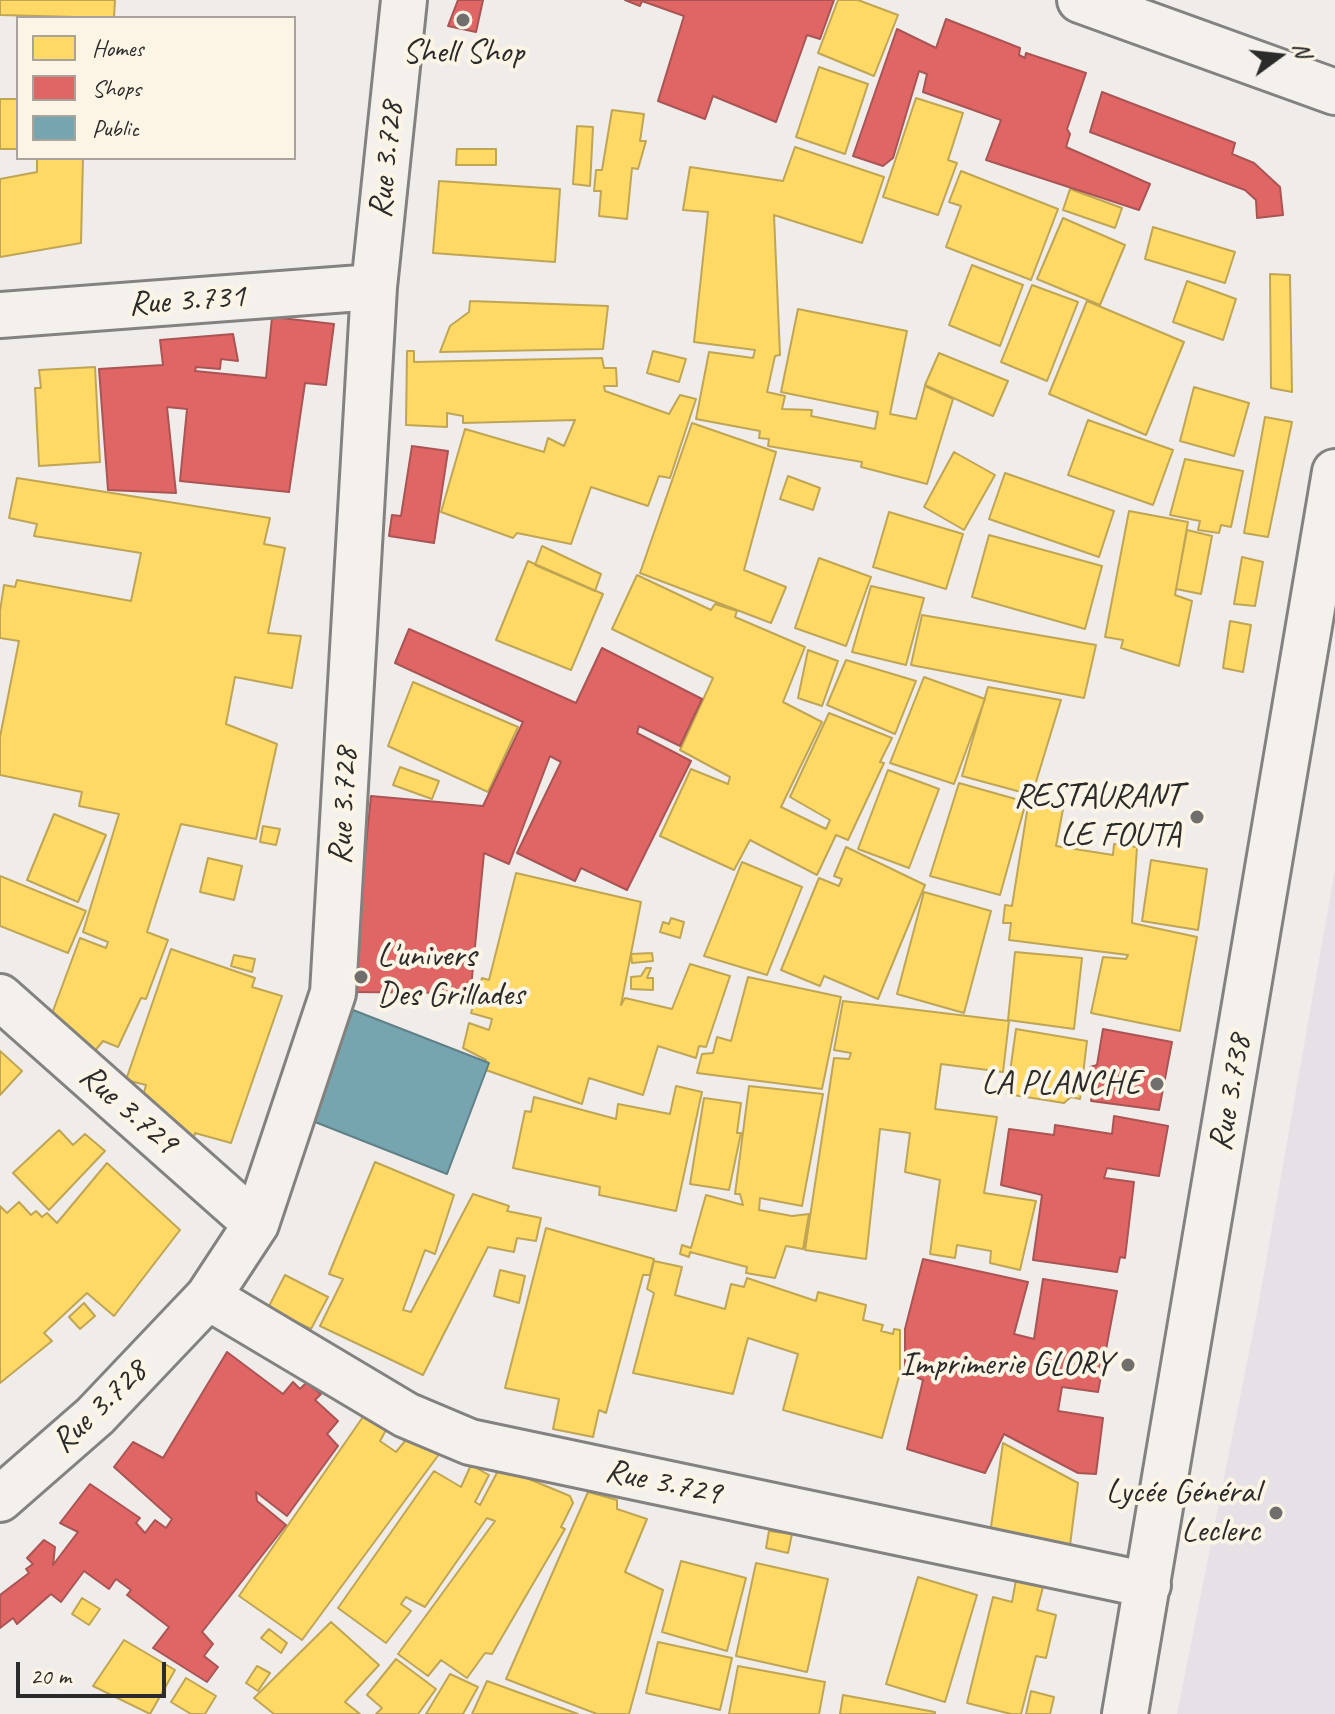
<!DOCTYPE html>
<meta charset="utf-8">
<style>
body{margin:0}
#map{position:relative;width:1335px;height:1714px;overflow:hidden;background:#f0ecea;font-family:Caveat,sans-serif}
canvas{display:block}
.legend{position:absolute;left:16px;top:16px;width:280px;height:144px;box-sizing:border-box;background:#fcf5e5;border:2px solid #a8a49b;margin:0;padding:10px 14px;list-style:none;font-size:24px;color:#2b2b2b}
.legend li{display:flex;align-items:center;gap:16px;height:40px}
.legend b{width:40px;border:2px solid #a8a49b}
.north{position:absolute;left:1239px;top:16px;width:80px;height:80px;-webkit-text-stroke:6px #fcf5e5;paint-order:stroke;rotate:75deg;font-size:22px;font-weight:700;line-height:32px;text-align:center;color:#2b2b2b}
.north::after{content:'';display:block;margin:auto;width:28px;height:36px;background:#2b2b2b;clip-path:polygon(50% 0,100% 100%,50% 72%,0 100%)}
.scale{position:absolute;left:16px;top:1662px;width:150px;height:36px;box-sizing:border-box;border:4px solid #2b2b2b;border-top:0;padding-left:10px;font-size:24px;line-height:28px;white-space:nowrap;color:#2b2b2b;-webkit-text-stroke:6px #fcf5e5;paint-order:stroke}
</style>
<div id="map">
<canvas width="1335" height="1714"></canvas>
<ul class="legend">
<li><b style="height:22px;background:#ffd966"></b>Homes</li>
<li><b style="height:22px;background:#e06666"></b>Shops</li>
<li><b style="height:22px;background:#76a5af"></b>Public</li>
</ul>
<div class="north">N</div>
<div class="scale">20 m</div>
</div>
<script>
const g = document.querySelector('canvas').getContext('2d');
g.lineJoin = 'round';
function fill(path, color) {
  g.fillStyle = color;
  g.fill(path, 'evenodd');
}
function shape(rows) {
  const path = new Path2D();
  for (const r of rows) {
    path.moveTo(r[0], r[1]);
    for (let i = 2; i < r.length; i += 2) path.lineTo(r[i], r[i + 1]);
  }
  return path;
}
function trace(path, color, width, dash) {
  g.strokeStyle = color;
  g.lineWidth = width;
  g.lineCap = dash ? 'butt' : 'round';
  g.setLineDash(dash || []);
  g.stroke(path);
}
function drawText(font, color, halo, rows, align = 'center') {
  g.font = font + ' Caveat,sans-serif';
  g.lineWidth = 8;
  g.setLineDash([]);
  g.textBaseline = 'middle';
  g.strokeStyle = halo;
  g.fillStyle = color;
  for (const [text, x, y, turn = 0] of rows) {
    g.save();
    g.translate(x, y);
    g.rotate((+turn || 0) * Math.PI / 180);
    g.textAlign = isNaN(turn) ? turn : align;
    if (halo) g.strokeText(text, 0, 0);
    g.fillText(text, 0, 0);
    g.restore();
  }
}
const built = shape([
 [1335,869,1335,1714,1177,1714,1258,1307]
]);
const homes = shape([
 [0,0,115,0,114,18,0,15,0,0],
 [838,0,858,0,898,15,874,76,818,53,838,0],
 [819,67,868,84,845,154,796,137,819,67],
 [916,98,963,113,948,160,957,163,938,215,883,197,916,98],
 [0,99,18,99,18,149,0,149,0,99],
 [612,110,644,114,640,141,646,141,638,169,632,168,627,219,599,216,601,191,594,191,596,170,602,170,612,110],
 [577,126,593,127,590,186,573,184,577,126],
 [795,147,884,177,862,243,774,215,780,355,775,356,767,392,785,396,782,409,812,410,811,416,875,429,878,412,781,392,798,309,907,331,890,414,916,419,925,386,953,399,927,484,861,467,862,462,768,446,769,439,759,438,760,431,696,419,709,352,753,358,755,350,694,342,708,212,683,210,690,167,783,181,795,147],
 [457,149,496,149,496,165,456,165,457,149],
 [37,158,83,158,81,243,0,257,0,179,37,172,37,158],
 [961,171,1058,209,1031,280,946,247,961,206,949,202,961,171],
 [439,181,560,189,555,262,433,253,439,181],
 [1070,189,1122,208,1115,228,1063,210,1070,189],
 [1063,218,1125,245,1100,305,1037,279,1063,218],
 [1153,227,1235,252,1225,283,1145,259,1153,227],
 [972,265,1023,285,1000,346,949,325,972,265],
 [1270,274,1290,275,1292,392,1271,388,1270,274],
 [1187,281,1236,299,1223,340,1173,322,1187,281],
 [1032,285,1078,302,1047,381,1001,362,1032,285],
 [470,301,608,306,603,349,440,352,450,326,469,312,470,301],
 [1087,301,1184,342,1146,435,1049,394,1087,301],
 [407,351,414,351,414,362,602,358,604,368,616,368,617,386,604,386,605,391,669,414,680,395,696,399,670,478,659,476,648,506,591,487,571,544,517,533,513,538,441,512,465,429,544,452,548,438,564,446,575,420,463,423,463,416,447,413,447,427,406,425,407,351],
 [653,351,686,359,679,382,647,373,653,351],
 [939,353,1008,381,993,416,925,385,939,353],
 [95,367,100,462,39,466,35,388,41,388,39,370,95,367],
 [1194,387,1249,403,1234,456,1180,441,1194,387],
 [1265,417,1292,422,1268,537,1244,533,1265,417],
 [1088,420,1173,450,1153,505,1068,475,1088,420],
 [692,423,776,452,744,570,786,587,771,623,640,573,692,423],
 [954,452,995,475,964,530,924,507,954,452],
 [1185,459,1243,471,1231,527,1221,525,1219,533,1198,530,1200,521,1170,515,1185,459],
 [1005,473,1114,511,1099,557,989,519,1005,473],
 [788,476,820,488,813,510,780,499,788,476],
 [17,478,270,518,264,544,285,548,268,633,301,636,292,688,235,677,226,724,277,744,256,839,181,824,147,932,168,940,146,999,141,998,118,1047,103,1041,94,1052,50,1019,80,938,106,948,108,942,83,932,119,814,79,806,82,792,0,775,0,737,19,641,0,638,0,611,4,585,15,587,17,580,131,601,141,553,34,536,37,524,9,518,17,478],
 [1129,511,1188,522,1175,595,1192,601,1179,666,1121,648,1123,640,1105,637,1129,511],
 [889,512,963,534,946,589,873,567,889,512],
 [1187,530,1212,536,1201,594,1176,589,1187,530],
 [989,535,1102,566,1085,629,972,597,989,535],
 [542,546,601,574,595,591,535,565,542,546],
 [1242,557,1263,562,1255,606,1234,604,1242,557],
 [819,558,871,577,846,646,795,628,819,558],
 [528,561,603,594,571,670,496,640,528,561],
 [637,575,711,610,715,604,737,611,735,617,805,647,783,702,822,722,781,807,826,829,830,820,790,797,829,713,892,738,880,762,884,763,848,840,836,835,817,875,750,840,734,870,660,836,691,769,728,784,730,777,680,750,713,678,612,629,637,575],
 [871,586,924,598,906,665,852,652,871,586],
 [922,615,1096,645,1084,698,911,665,922,615],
 [1230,621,1251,625,1243,672,1223,668,1230,621],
 [808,650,838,661,822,706,798,698,808,650],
 [846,660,916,681,895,734,827,705,846,660],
 [924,677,985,699,954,784,890,763,924,677],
 [413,682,518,727,488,792,388,746,413,682],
 [988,687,1061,700,1032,795,962,776,988,687],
 [400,767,439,781,432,799,393,785,400,767],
 [888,770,939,789,909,868,858,849,888,770],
 [959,783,1026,802,1000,895,930,876,959,783],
 [1029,799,1064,804,1056,846,1113,855,1114,844,1137,847,1132,923,1197,937,1180,1031,1091,1013,1103,957,1126,959,1128,955,1009,940,1011,923,1003,923,1005,905,1012,906,1029,799],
 [54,814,106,835,78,902,27,880,54,814],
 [263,826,280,829,276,845,260,842,263,826],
 [846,847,925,885,878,999,824,976,820,986,781,970,819,878,839,886,842,879,834,876,846,847],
 [208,858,242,866,234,900,200,892,208,858],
 [1151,860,1207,869,1198,930,1142,921,1151,860],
 [742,862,802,887,767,975,704,956,742,862],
 [516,873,641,902,621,1005,625,998,672,1009,690,964,730,976,706,1047,699,1046,696,1058,658,1046,643,1095,589,1078,582,1104,483,1069,486,1060,463,1048,469,1023,489,1030,492,1019,471,1013,482,978,489,980,516,873],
 [0,876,86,911,68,953,0,926,0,876],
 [924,892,991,911,964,1013,897,994,924,892],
 [671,918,684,922,680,938,660,932,663,922,669,924,671,918],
 [171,949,255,978,252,987,282,996,231,1143,195,1133,191,1148,140,1107,146,1085,126,1080,171,949],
 [1015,952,1082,958,1074,1029,1008,1020,1015,952],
 [652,953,653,961,632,963,631,954,652,953],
 [234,955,255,959,252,972,231,966,234,955],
 [646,968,651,968,647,978,653,978,653,990,631,989,631,977,641,976,646,968],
 [748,977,841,997,822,1089,697,1073,702,1054,713,1053,717,1037,731,1041,748,977],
 [843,1001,1009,1021,1003,1072,941,1064,935,1109,997,1117,984,1193,1036,1201,1020,1270,990,1263,991,1251,957,1245,955,1258,930,1254,940,1180,905,1172,910,1133,880,1129,866,1259,805,1250,834,1058,849,1059,851,1053,834,1050,843,1001],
 [1016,1029,1087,1041,1080,1099,1071,1097,1064,1103,1007,1094,1016,1029],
 [0,1051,22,1071,0,1095,0,1051],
 [676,1086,702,1092,676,1211,599,1195,600,1187,513,1168,525,1111,531,1112,534,1097,616,1119,618,1104,670,1114,676,1086],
 [749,1086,823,1094,802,1206,760,1198,759,1210,792,1216,809,1214,803,1249,786,1246,775,1278,746,1273,747,1267,690,1252,689,1257,680,1254,682,1245,691,1248,706,1195,743,1205,740,1194,735,1194,749,1086],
 [704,1098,741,1103,737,1133,741,1133,729,1190,690,1184,704,1098],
 [59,1130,73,1145,85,1134,105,1151,49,1210,13,1173,59,1130],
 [375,1162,454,1195,435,1254,425,1250,403,1310,411,1312,473,1194,509,1206,507,1211,541,1218,536,1241,517,1238,514,1252,488,1247,423,1375,320,1326,343,1279,329,1274,375,1162],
 [107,1163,180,1230,114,1316,87,1293,44,1333,52,1341,0,1383,0,1206,7,1213,19,1202,31,1215,36,1211,42,1217,47,1213,57,1223,107,1163],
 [546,1228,654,1259,650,1275,643,1275,606,1413,599,1410,593,1437,553,1429,559,1399,505,1388,546,1228],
 [654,1261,682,1267,675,1295,725,1309,731,1284,744,1287,747,1278,816,1301,818,1292,866,1305,863,1320,883,1325,881,1331,893,1334,894,1329,900,1330,900,1373,882,1438,783,1410,798,1354,748,1338,733,1394,633,1373,654,1293,647,1289,654,1261],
 [500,1270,525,1276,519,1303,494,1296,500,1270],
 [285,1275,328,1297,311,1329,268,1308,285,1275],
 [84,1303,95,1316,80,1329,69,1317,84,1303],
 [365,1414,386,1430,380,1441,396,1452,411,1434,440,1453,302,1640,239,1596,365,1414],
 [1003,1443,1078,1483,1070,1545,990,1534,1003,1443],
 [471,1465,489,1475,475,1502,480,1505,500,1467,570,1496,573,1503,561,1527,565,1529,492,1654,485,1653,467,1678,441,1660,428,1676,398,1654,495,1521,487,1518,425,1607,406,1597,401,1604,411,1611,386,1643,338,1608,434,1471,461,1487,471,1465],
 [588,1492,617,1500,617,1509,647,1519,625,1572,663,1590,629,1714,597,1714,506,1679,588,1492],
 [769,1531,792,1534,788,1553,766,1548,769,1531],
 [681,1561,746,1578,727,1651,662,1632,681,1561],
 [756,1563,828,1579,807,1672,736,1656,756,1563],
 [918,1577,977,1595,945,1702,886,1684,918,1577],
 [1016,1580,1043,1587,1037,1610,1056,1615,1046,1658,1036,1656,1021,1714,1011,1714,967,1703,993,1597,1012,1602,1016,1580],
 [82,1598,100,1609,89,1625,72,1614,82,1598],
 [331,1622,379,1665,345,1702,360,1714,274,1714,254,1698,331,1622],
 [269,1629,287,1643,281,1653,261,1638,269,1629],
 [124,1640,175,1670,150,1714,93,1686,124,1640],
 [658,1642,732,1658,720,1710,646,1693,658,1642],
 [396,1659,436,1689,418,1714,376,1714,382,1708,367,1695,396,1659],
 [257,1666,270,1673,258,1691,246,1683,257,1666],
 [738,1666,825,1682,819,1714,729,1714,738,1666],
 [450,1674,478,1687,463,1714,426,1714,450,1674],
 [186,1678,216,1696,205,1714,191,1714,171,1702,186,1678],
 [487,1681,578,1714,472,1714,487,1681],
 [1031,1691,1054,1697,1050,1714,1026,1714,1031,1691],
 [843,1695,935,1712,935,1714,840,1714,843,1695]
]);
const shops = shape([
 [458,0,483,0,476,32,448,26,458,0],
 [625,0,834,0,820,39,807,35,776,122,713,96,705,119,658,101,684,16,642,1,640,6,625,0],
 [946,19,1020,48,1019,55,1025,58,1026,53,1086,73,1067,129,1070,134,1066,147,1150,184,1139,210,986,160,1001,120,923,92,927,74,919,71,893,158,883,166,853,156,897,29,936,48,946,19],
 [1102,92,1235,143,1232,154,1254,163,1280,187,1283,215,1257,218,1256,200,1245,190,1090,132,1102,92],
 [272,317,334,324,326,385,305,383,289,492,180,481,187,409,167,407,176,493,108,490,99,369,163,365,160,340,233,334,238,361,221,359,220,369,196,367,195,371,266,378,272,317],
 [412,446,448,451,434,543,389,536,392,515,401,516,412,446],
 [409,629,576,703,602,648,702,699,680,746,639,726,637,733,691,761,627,890,581,868,575,881,517,853,561,762,550,756,509,864,484,853,471,988,463,993,351,992,371,796,483,806,523,722,395,663,409,629],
 [1103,1029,1172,1042,1159,1110,1091,1101,1094,1085,1087,1083,1090,1067,1097,1065,1103,1029],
 [1114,1116,1168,1126,1159,1176,1107,1168,1104,1178,1134,1182,1125,1258,1120,1257,1117,1272,1033,1260,1042,1195,1001,1185,1009,1129,1054,1135,1055,1125,1112,1134,1114,1116],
 [923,1259,1028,1282,1014,1334,1034,1339,1043,1279,1117,1291,1098,1392,1062,1387,1058,1411,1103,1418,1096,1474,1078,1473,1004,1434,985,1473,907,1449,923,1380,905,1372,905,1329,923,1259],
 [227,1352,283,1394,293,1382,300,1389,306,1383,321,1394,315,1400,338,1421,327,1434,338,1446,287,1516,256,1492,257,1501,286,1525,202,1632,213,1644,204,1656,218,1667,207,1682,153,1648,169,1627,127,1595,131,1590,116,1579,109,1589,84,1571,61,1602,51,1594,17,1624,13,1618,0,1628,0,1595,29,1573,26,1569,33,1564,27,1558,44,1540,55,1547,53,1565,78,1532,60,1523,90,1484,140,1518,136,1523,145,1533,155,1520,166,1528,172,1519,114,1467,133,1442,163,1458,227,1352]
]);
const public = shape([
 [353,1010,489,1063,447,1174,310,1120,353,1010]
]);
const street = shape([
 [0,315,374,287],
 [0,997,256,1224],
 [208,1297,406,1415,470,1442,1148,1585],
 [0,1499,95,1416,208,1297,256,1224,333,993,374,287,404,0],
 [1125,1714,1335,472]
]);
const secondary = shape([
 [1080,0,1335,92]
]);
const markers = [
 [463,20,8,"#706f6e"],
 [1197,817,8,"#706f6e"],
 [361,977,8,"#706f6e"],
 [1157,1084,8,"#706f6e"],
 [1128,1365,8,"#706f6e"],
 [1276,1513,8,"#706f6e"]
];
const poiNames = [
 ["Shell Shop",463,53,"center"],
 ["RESTAURANT",1181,797],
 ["LE FOUTA",1181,836],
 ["L'univers",377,957,"left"],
 ["Des Grillades",377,996,"left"],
 ["LA PLANCHE",1141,1084],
 ["Imprimerie GLORY",1112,1365],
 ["Lycée Général",1260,1493],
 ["Leclerc",1260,1532]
];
const streetNames = [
 ["Rue 3.728",387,160,-84],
 ["Rue 3.731",187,301,-4],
 ["Rue 3.728",344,806,-87],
 ["Rue 3.738",1231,1093,-80],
 ["Rue 3.729",128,1110,41],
 ["Rue 3.728",100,1407,-44],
 ["Rue 3.729",663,1483,12]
];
fill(built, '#e6e1e7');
fill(homes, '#ffd966');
trace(homes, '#bfa554', 2);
fill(shops, '#e06666');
trace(shops, '#aa5454', 2);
fill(public, '#76a5af');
trace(public, '#608087', 2);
trace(street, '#848281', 50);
trace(secondary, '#848281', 50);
trace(street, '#f4f1ec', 44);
trace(secondary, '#f4f1ec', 44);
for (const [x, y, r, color] of markers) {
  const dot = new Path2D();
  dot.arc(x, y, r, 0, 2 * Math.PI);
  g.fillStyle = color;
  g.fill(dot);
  trace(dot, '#fcf5e5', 3);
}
drawText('34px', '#2b2b2b', '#fcf5e5', poiNames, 'right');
drawText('34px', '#2b2b2b', '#fcf5e5', streetNames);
</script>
